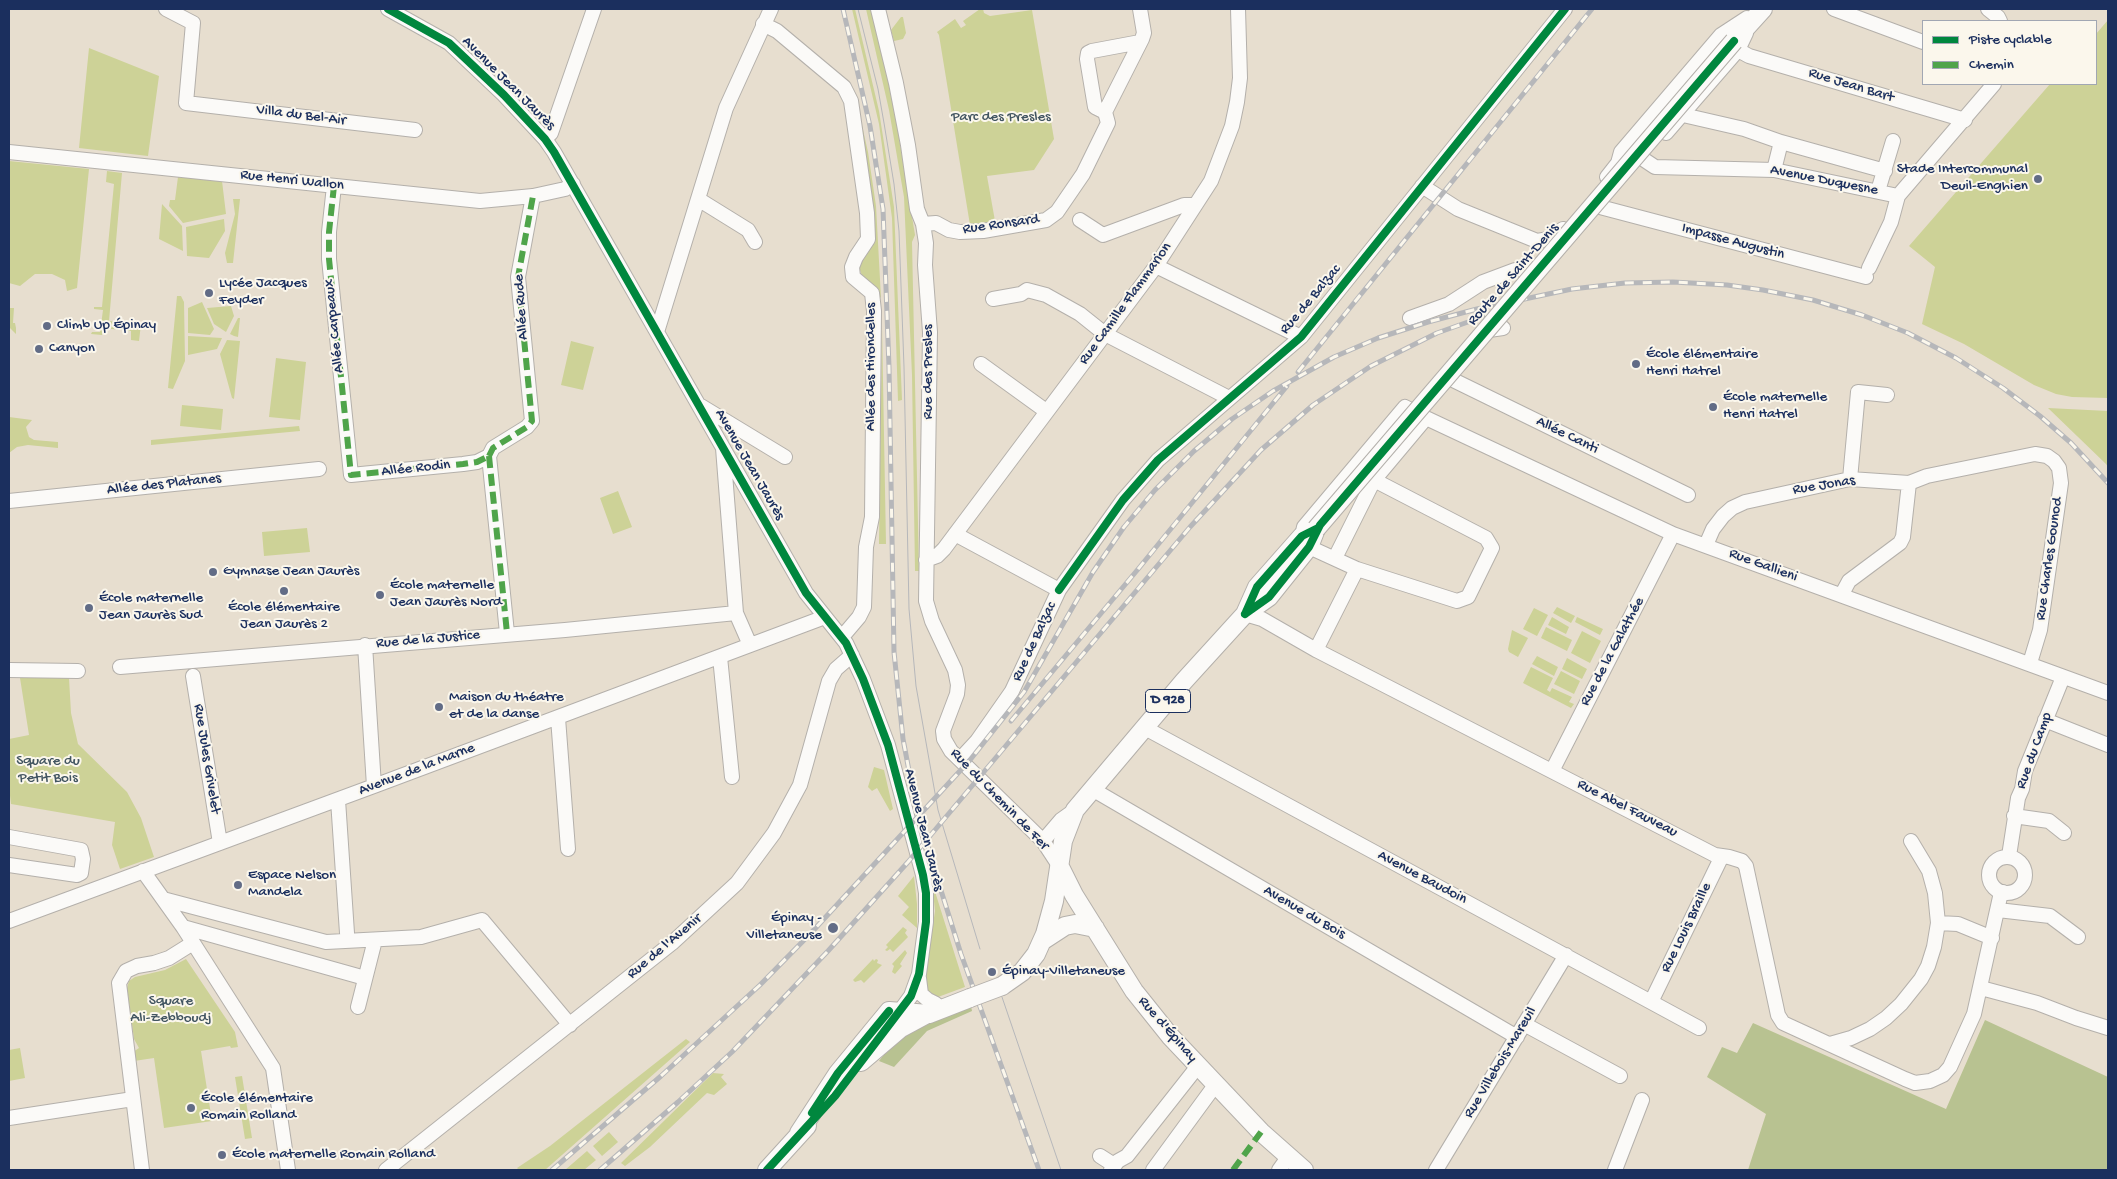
<!DOCTYPE html>
<meta charset="utf-8">
<style>
body{margin:0}
#map{position:relative;width:2117px;height:1179px;overflow:hidden;background:#e7decf;font-family:"Gochi Hand",sans-serif}
canvas{display:block}
.frame{position:absolute;inset:0;border:10px solid #1b2f5e;pointer-events:none}
.legend{position:absolute;left:1922px;top:20px;width:175px;height:65px;box-sizing:border-box;background:#fbf7ec;border:1px solid #a1a7b3;margin:0;padding:6px 9px;list-style:none;font-size:15px;color:#1b2f5e}
.legend li{display:flex;align-items:center;gap:10px;height:25px}
.legend b{width:25px;border:1px solid #a1a7b3}
</style>
<div id="map">
<canvas width="2117" height="1179"></canvas>
<div class="frame"></div>
<ul class="legend">
<li><b style="height:6px;background:#00873e"></b>Piste cyclable</li>
<li><b style="height:6px;background:#4fa44a"></b>Chemin</li>
</ul>
</div>
<script>
const g = document.querySelector('canvas').getContext('2d');
g.lineJoin = 'round';
function fill(path, color) {
  g.fillStyle = color;
  g.fill(path, 'evenodd');
}
function shape(rows) {
  const path = new Path2D();
  for (const r of rows) {
    if (r.length === 3) {
      path.moveTo(r[0] + r[2], r[1]);
      path.arc(r[0], r[1], r[2], 0, 2 * Math.PI);
      continue;
    }
    path.moveTo(r[0], r[1]);
    for (let i = 2; i < r.length; i += 2) path.lineTo(r[i], r[i + 1]);
  }
  return path;
}
function trace(path, color, width, dash) {
  g.strokeStyle = color;
  g.lineWidth = width;
  g.lineCap = dash ? 'butt' : 'round';
  g.setLineDash(dash || []);
  g.stroke(path);
}
function drawText(font, color, halo, rows, align = 'center') {
  g.font = font + ' "Gochi Hand",sans-serif';
  g.lineWidth = 4;
  g.setLineDash([]);
  g.textBaseline = 'middle';
  g.strokeStyle = halo;
  g.fillStyle = color;
  for (const [text, x, y, turn = 0] of rows) {
    g.save();
    g.translate(x, y);
    g.rotate((+turn || 0) * Math.PI / 180);
    g.textAlign = isNaN(turn) ? turn : align;
    if (halo) g.strokeText(text, 0, 0);
    g.fillText(text, 0, 0);
    g.restore();
  }
}
const green = shape([
 [852,9,855,9,879,111,894,207,902,400,898,401,892,218,879,124],
 [866,9,871,9,893,101,915,235,912,242,919,571,915,571,912,375,904,197,889,110],
 [980,9,983,9,984,13,990,16,1032,10,1054,139,1034,170,987,176,995,221,970,225,939,35,937,32,955,19,961,28,966,25,963,21],
 [901,17,903,17,906,33,903,39,894,41,891,30],
 [2108,20,2108,398,2072,397,2056,394,2034,385,1964,344,1922,324,1935,267,1909,246,2050,84,2096,84,2096,34],
 [89,48,159,76,148,156,79,148],
 [857,103,868,152,876,206,881,298,862,276,858,264,870,244],
 [9,161,89,169,77,288,67,291,65,280,52,274,35,274,20,286,9,283],
 [107,171,122,173,109,321,141,324,139,341,131,340,131,331,103,328,102,335,91,334,92,332,100,332,103,310,94,309,94,307,102,307,114,184,106,182],
 [178,177,222,181,226,214,183,223,169,206,170,200,175,200],
 [233,199,240,199,233,263,227,263,225,253,235,214],
 [162,204,182,226,183,251,159,239],
 [224,219,225,231,209,258,187,256,186,227],
 [177,296,181,296,184,302,185,361,173,389,168,388],
 [202,302,214,329,210,335,188,333,188,308],
 [231,306,234,316,226,332,214,324,207,308],
 [9,308,14,308,13,323,15,323,16,328,16,334,9,327],
 [238,318,240,318,238,337,234,336,230,334],
 [882,325,886,544,879,544],
 [188,336,222,338,217,349,188,355],
 [227,340,240,341,234,399,232,398,220,354],
 [571,341,594,347,583,390,561,385],
 [276,358,306,362,300,420,269,417],
 [182,405,223,409,221,430,180,426],
 [2048,408,2108,411,2108,467,2106,464],
 [9,417,32,420,26,427,29,437,34,440,58,442,58,448,28,445,17,447,9,453],
 [299,426,300,431,151,445,151,440],
 [618,491,632,527,613,534,600,498],
 [307,528,310,552,264,556,262,532],
 [1557,607,1575,616,1571,623,1553,613],
 [1534,608,1548,615,1537,636,1523,629],
 [1552,617,1569,627,1566,634,1548,625],
 [1577,617,1603,629,1600,635,1575,622],
 [1546,627,1572,640,1567,651,1541,638],
 [1512,630,1528,638,1518,657,1509,652,1508,649],
 [1582,631,1601,641,1590,663,1571,653],
 [1537,656,1558,667,1554,676,1532,664],
 [1567,658,1587,669,1582,679,1562,669],
 [1531,667,1553,678,1547,690,1550,692,1552,688,1572,697,1569,702,1574,704,1571,708,1523,683],
 [1561,671,1580,681,1574,694,1554,684],
 [20,678,69,678,71,713,78,744,127,792,141,818,154,857,120,869,112,845,115,822,11,804,9,787,9,739,29,735],
 [874,767,884,770,893,809,890,811,877,788,872,791,868,787],
 [914,876,917,904,917,928,902,915,909,907,898,896],
 [932,882,965,987,938,997,930,993,926,987,925,978,935,911],
 [903,927,907,930,905,933,908,937,893,952,890,949,887,951,885,950,888,947,886,945],
 [905,950,907,953,900,964,902,966,895,974,892,972,894,966,892,964],
 [186,959,235,1032,238,1047,231,1048,230,1046,201,1051,212,1121,164,1128,154,1058,134,1061,133,1052,139,1048,134,1039,127,988,129,981,135,977,165,970],
 [873,959,874,961,876,959,878,960,877,963,882,965,864,983,861,980,855,982,853,980],
 [686,1039,690,1042,545,1170,519,1170,517,1168,550,1146],
 [20,1048,25,1078,9,1081,9,1050],
 [713,1073,724,1074,721,1077,727,1084,714,1095,707,1093,650,1147,625,1166,621,1163],
 [242,1076,252,1138,245,1139,235,1077],
 [609,1132,618,1142,602,1156,593,1146],
 [587,1151,596,1160,584,1170,565,1170]
]);
const forest = shape([
 [971,1006,972,1011,927,1031,894,1067,879,1061,893,1043,910,1029],
 [1985,1020,2108,1077,2108,1170,1748,1170,1766,1114,1707,1077,1722,1047,1737,1053,1753,1023,1946,1109]
]);
const minor = shape([
 [166,9,193,23,186,103,415,130],
 [388,9,449,43,504,95,545,139,554,152,806,593,846,643,863,679,888,745,923,875,926,893,926,922,919,974,911,996,900,1011],
 [878,9,896,83,908,145,917,209,923,224,926,243,925,265,930,332,926,601,932,621,955,670,958,685,957,694,943,731,944,739,951,751,1043,841,1060,867],
 [1834,9,1923,42],
 [1988,9,1998,17,2000,21],
 [763,24,777,31,844,87,851,101,867,213,868,239,856,257,852,267,853,277,872,293,874,311,872,517,866,547,864,607,859,617,842,637],
 [1738,50,1749,56,1965,120],
 [1105,112,1095,107,1087,59,1088,53,1092,51,1140,42],
 [1683,115,1744,129,1781,142,1885,171],
 [1666,133,1738,50,1746,33],
 [545,139,551,133,594,9],
 [9,152,480,201,533,196,565,189,573,184],
 [1643,159,1655,167,1774,170,1898,196,1891,222,1869,268],
 [1774,170,1781,142],
 [1607,177,1618,163,1621,152,1721,35,1747,18],
 [334,186,329,232,329,259,351,475,463,464,477,462,489,456],
 [1422,186,1458,209,1537,241,1549,239,1563,229],
 [1878,191,1893,141],
 [1898,196,1994,84],
 [698,199,748,230,755,242],
 [1600,207,1866,277],
 [1080,220,1103,235,1184,205,1195,205],
 [923,224,936,223,949,230,960,232,983,231,1046,220,1057,212,1083,174,1108,123,1105,112,1142,39,1144,33,1140,9],
 [1156,266,1301,337],
 [993,299,1021,294,1027,290,1046,295,1080,314,1105,334,1229,398],
 [1410,318,1449,304,1483,282,1515,270,1529,267],
 [657,332,726,108,771,9],
 [1484,335,1489,330,1503,328],
 [981,364,1046,411],
 [1447,377,1688,495],
 [701,406,785,457],
 [1426,418,1673,534,2108,693],
 [723,448,736,613,750,645],
 [489,456,493,448,527,427,532,421,518,277,533,196],
 [489,456,507,633],
 [1850,479,1858,392,1887,395],
 [9,501,319,469],
 [955,534,1059,590],
 [1302,536,1304,527,1405,407,1426,418,1374,480,1335,558],
 [1706,545,1713,529,1723,516,1732,508,1745,502,1850,479,1909,483,1927,476,2035,454,2047,456,2054,461,2059,468,2061,483,2040,630,2030,663],
 [1309,547,1357,569,1457,601,1468,597,1492,548,1486,538,1374,480],
 [926,560,937,556,944,549,1156,266,1211,181,1232,126,1237,102,1240,78,1238,9],
 [1842,594,1849,581,1900,543,1903,537,1909,483],
 [1245,614,1262,619,1316,650,1715,855,1729,857,1742,861,1746,866,1778,1015,1783,1023,1905,1079,1915,1083,1930,1081,1943,1075,1950,1067,1974,1014,2000,897,2003,892],
 [365,645,374,786],
 [1316,650,1357,569],
 [720,657,732,777],
 [120,667,565,630,736,613],
 [9,670,78,671],
 [193,676,220,843],
 [558,718,568,849],
 [2045,720,2108,745],
 [1145,728,1699,1028],
 [958,758,964,755,977,741,1012,691,1059,590,1123,500,1158,460,1301,337,1565,9],
 [1552,771,1673,534],
 [1092,789,1517,1037],
 [338,800,347,933],
 [2014,816,2049,821,2064,833],
 [9,837,81,850,83,859,81,873,77,875,9,865],
 [1043,841,1061,820,1075,810],
 [2009,856,2018,798,2022,789,2025,771,2063,677],
 [2007,875,18],
 [143,871,183,927,273,1068,288,1170],
 [163,899,326,942,421,937,482,920,570,1025],
 [1998,910,2050,916,2078,937],
 [9,921,374,786,825,617],
 [1938,923,1958,924,1992,938],
 [183,927,365,978],
 [919,978,921,994,928,1000,936,1004],
 [1981,988,2037,1003,2076,1018,2108,1028],
 [1652,1000,1722,856],
 [358,1007,375,940],
 [1524,1024,1620,1076],
 [1830,1044,1851,1038,1870,1029,1886,1018,1901,1004,1921,979,1928,966,1934,947,1938,923,1935,893,1929,871,1911,841],
 [9,1118,133,1099],
 [1100,1156,1114,1165],
 [142,1170,119,983,126,971,137,966,154,963,169,958,193,943],
 [386,1170,672,943,737,883,774,833,800,785,829,681,836,669,852,655],
 [1111,1170,1118,1161,1127,1156,1198,1066],
 [1153,1170,1216,1084],
 [1279,1170,1289,1156],
 [1436,1170,1566,955],
 [1615,1170,1642,1100]
]);
const major = shape([
 [1734,41,1763,9],
 [1245,614,1257,587,1302,536,1316,529],
 [1060,867,1074,895,1134,991,1170,1036,1261,1132,1304,1170],
 [1042,941,1065,926,1075,924,1095,928],
 [1002,986,1022,972,1036,954,1045,934,1054,901,1063,841,1075,810,1184,681,1245,614,1269,597,1309,547,1316,529],
 [861,1062,901,1028,927,1014],
 [799,1133,838,1073,889,1011,929,1014,970,998],
 [767,1170,807,1126]
]);
const tram = shape([
 [858,9,878,89,884,123,894,184,899,231,904,367,909,609,916,686,938,810,980,949],
 [1002,997,1061,1170]
]);
const rail = shape([
 [843,9,870,126,883,209,889,367,894,652,903,739,910,776,933,865,961,954,1039,1170],
 [1298,372,1592,9],
 [1011,721,1139,568,1287,386],
 [552,1170,661,1076,760,985,811,933,970,760,1024,692,1093,572,1124,527,1155,490,1194,451,1232,419,1273,391,1334,357,1378,338,1428,322,1477,309,1572,289,1625,283,1673,282,1727,285,1763,290,1813,300,1862,315,1908,333,1956,358,2003,388,2040,416,2071,443,2108,483],
 [600,1170,678,1102,732,1052,828,951,908,862,1190,527,1261,450,1313,405,1371,366,1437,333,1499,311]
]);
const majorBridge = shape([
 [1316,529,1734,41],
 [970,998,1002,986]
]);
const quiet = shape([
 [334,186,329,232,329,259,351,475,463,464,477,462,489,456],
 [489,456,493,448,527,427,532,421,518,277,533,196],
 [489,456,507,633],
 [1233,1170,1261,1132]
]);
const cycleway = shape([
 [388,9,449,43,504,95,545,139,554,152,806,593,846,643,863,679,888,745,923,875,926,893,926,922,919,974,911,996,835,1096,767,1170],
 [1059,590,1123,500,1158,460,1301,337,1565,9],
 [1245,614,1269,597,1309,547,1320,525,1734,41],
 [1245,614,1257,587,1302,536,1316,529],
 [812,1113,838,1073,889,1011]
]);
const markers = [
 [2038,179,5,"#626c86"],
 [209,293,5,"#626c86"],
 [47,326,5,"#626c86"],
 [39,349,5,"#626c86"],
 [1636,364,5,"#626c86"],
 [1713,407,5,"#626c86"],
 [213,572,5,"#626c86"],
 [284,591,5,"#626c86"],
 [380,595,5,"#626c86"],
 [89,608,5,"#626c86"],
 [439,707,5,"#626c86"],
 [238,885,5,"#626c86"],
 [833,928,6,"#626c86"],
 [992,972,5,"#626c86"],
 [191,1108,5,"#626c86"],
 [222,1155,5,"#626c86"]
];
const shields = [
 [1168,701,45]
];
const shieldNames = [
 ["D 928",1168,701]
];
const streetNames = [
 ["Avenue Jean Jaurès",508,84,45],
 ["Rue Jean Bart",1851,86,17],
 ["Villa du Bel-Air",301,116,7],
 ["Rue Henri Wallon",292,181,6],
 ["Avenue Duquesne",1824,181,11],
 ["Rue Ronsard",1001,225,-8],
 ["Impasse Augustin",1733,242,15],
 ["Route de Saint-Denis",1514,275,-49],
 ["Rue de Balzac",1311,300,-50],
 ["Rue Camille Flammarion",1126,304,-54],
 ["Allée Rude",522,307,-94],
 ["Allée Carpeaux",335,326,-96],
 ["Allée des Hirondelles",872,367,-90],
 ["Rue des Presles",929,372,-90],
 ["Allée Canti",1567,436,26],
 ["Avenue Jean Jaurès",749,465,60],
 ["Allée Rodin",416,469,-6],
 ["Allée des Platanes",164,485,-6],
 ["Rue Jonas",1824,486,-9],
 ["Rue Charles Gounod",2050,559,-82],
 ["Rue Gallieni",1763,566,20],
 ["Rue de la Justice",428,640,-5],
 ["Rue de Balzac",1035,642,-65],
 ["Rue de la Galathée",1613,652,-62],
 ["Rue du Camp",2035,751,-70],
 ["Rue Jules Grivelet",206,759,81],
 ["Avenue de la Marne",417,770,-21],
 ["Rue du Chemin de Fer",999,800,46],
 ["Rue Abel Fauveau",1627,809,27],
 ["Avenue Jean Jaurès",923,830,76],
 ["Avenue Baudoin",1422,878,28],
 ["Avenue du Bois",1304,913,30],
 ["Rue Louis Braille",1687,928,-64],
 ["Rue de l'Avenir",665,947,-40],
 ["Rue d'Épinay",1167,1030,49],
 ["Rue Villebois-Mareuil",1501,1063,-59]
];
const parkNames = [
 ["Parc des Presles",1001,118],
 ["Square du",48,762],
 ["Petit Bois",48,779],
 ["Square",171,1002],
 ["Ali-Zebboudj",171,1019]
];
const poiNames = [
 ["Stade Intercommunal",2028,170,"right"],
 ["Deuil-Enghien",2028,187,"right"],
 ["Lycée Jacques",219,284],
 ["Feyder",219,301],
 ["Climb Up Épinay",57,326],
 ["Canyon",49,349],
 ["École élémentaire",1646,355],
 ["Henri Hatrel",1646,372],
 ["École maternelle",1723,398],
 ["Henri Hatrel",1723,415],
 ["Gymnase Jean Jaurès",223,572],
 ["École maternelle",390,586],
 ["Jean Jaurès Nord",390,603],
 ["École maternelle",99,599],
 ["Jean Jaurès Sud",99,616],
 ["École élémentaire",284,608,"center"],
 ["Jean Jaurès 2",284,625,"center"],
 ["Maison du théatre",449,698],
 ["et de la danse",449,715],
 ["Espace Nelson",248,876],
 ["Mandela",248,893],
 ["Épinay -",822,919,"right"],
 ["Villetaneuse",822,936,"right"],
 ["Épinay-Villetaneuse",1002,972],
 ["École élémentaire",201,1099],
 ["Romain Rolland",201,1116],
 ["École maternelle Romain Rolland",232,1155]
];
fill(green, '#cdd297');
fill(forest, '#b8c291');
trace(minor, '#b4b0ab', 16);
trace(major, '#b4b0ab', 20);
trace(minor, '#fbfaf8', 14);
trace(major, '#fbfaf8', 18);
trace(tram, '#b6b7ba', 1);
trace(rail, '#b6b7ba', 5);
trace(rail, '#fbf7ec', 3, [9]);
trace(majorBridge, '#b4b0ab', 20, []);
trace(majorBridge, '#fbfaf8', 18);
trace(quiet, '#4fa44a', 6, [12, 6]);
trace(cycleway, '#00873e', 8);
for (const [x, y, r, color] of markers) {
  const dot = new Path2D();
  dot.arc(x, y, r, 0, 2 * Math.PI);
  g.fillStyle = color;
  g.fill(dot);
  trace(dot, '#fbf7ec', 2);
}
for (const [x, y, w] of shields) {
  const box = new Path2D();
  box.roundRect(x - w / 2, y - 11.5, w, 23, 4);
  g.fillStyle = '#fbf7ec';
  g.fill(box);
  trace(box, '#1b2f5e', 1);
}
drawText('bold 14px', '#1b2f5e', null, shieldNames);
drawText('15px', '#1b2f5e', '#fbf7ec', streetNames);
drawText('15px', '#425561', '#fbf7ec', parkNames);
drawText('15px', '#1b2f5e', '#fbf7ec', poiNames, 'left');
</script>
